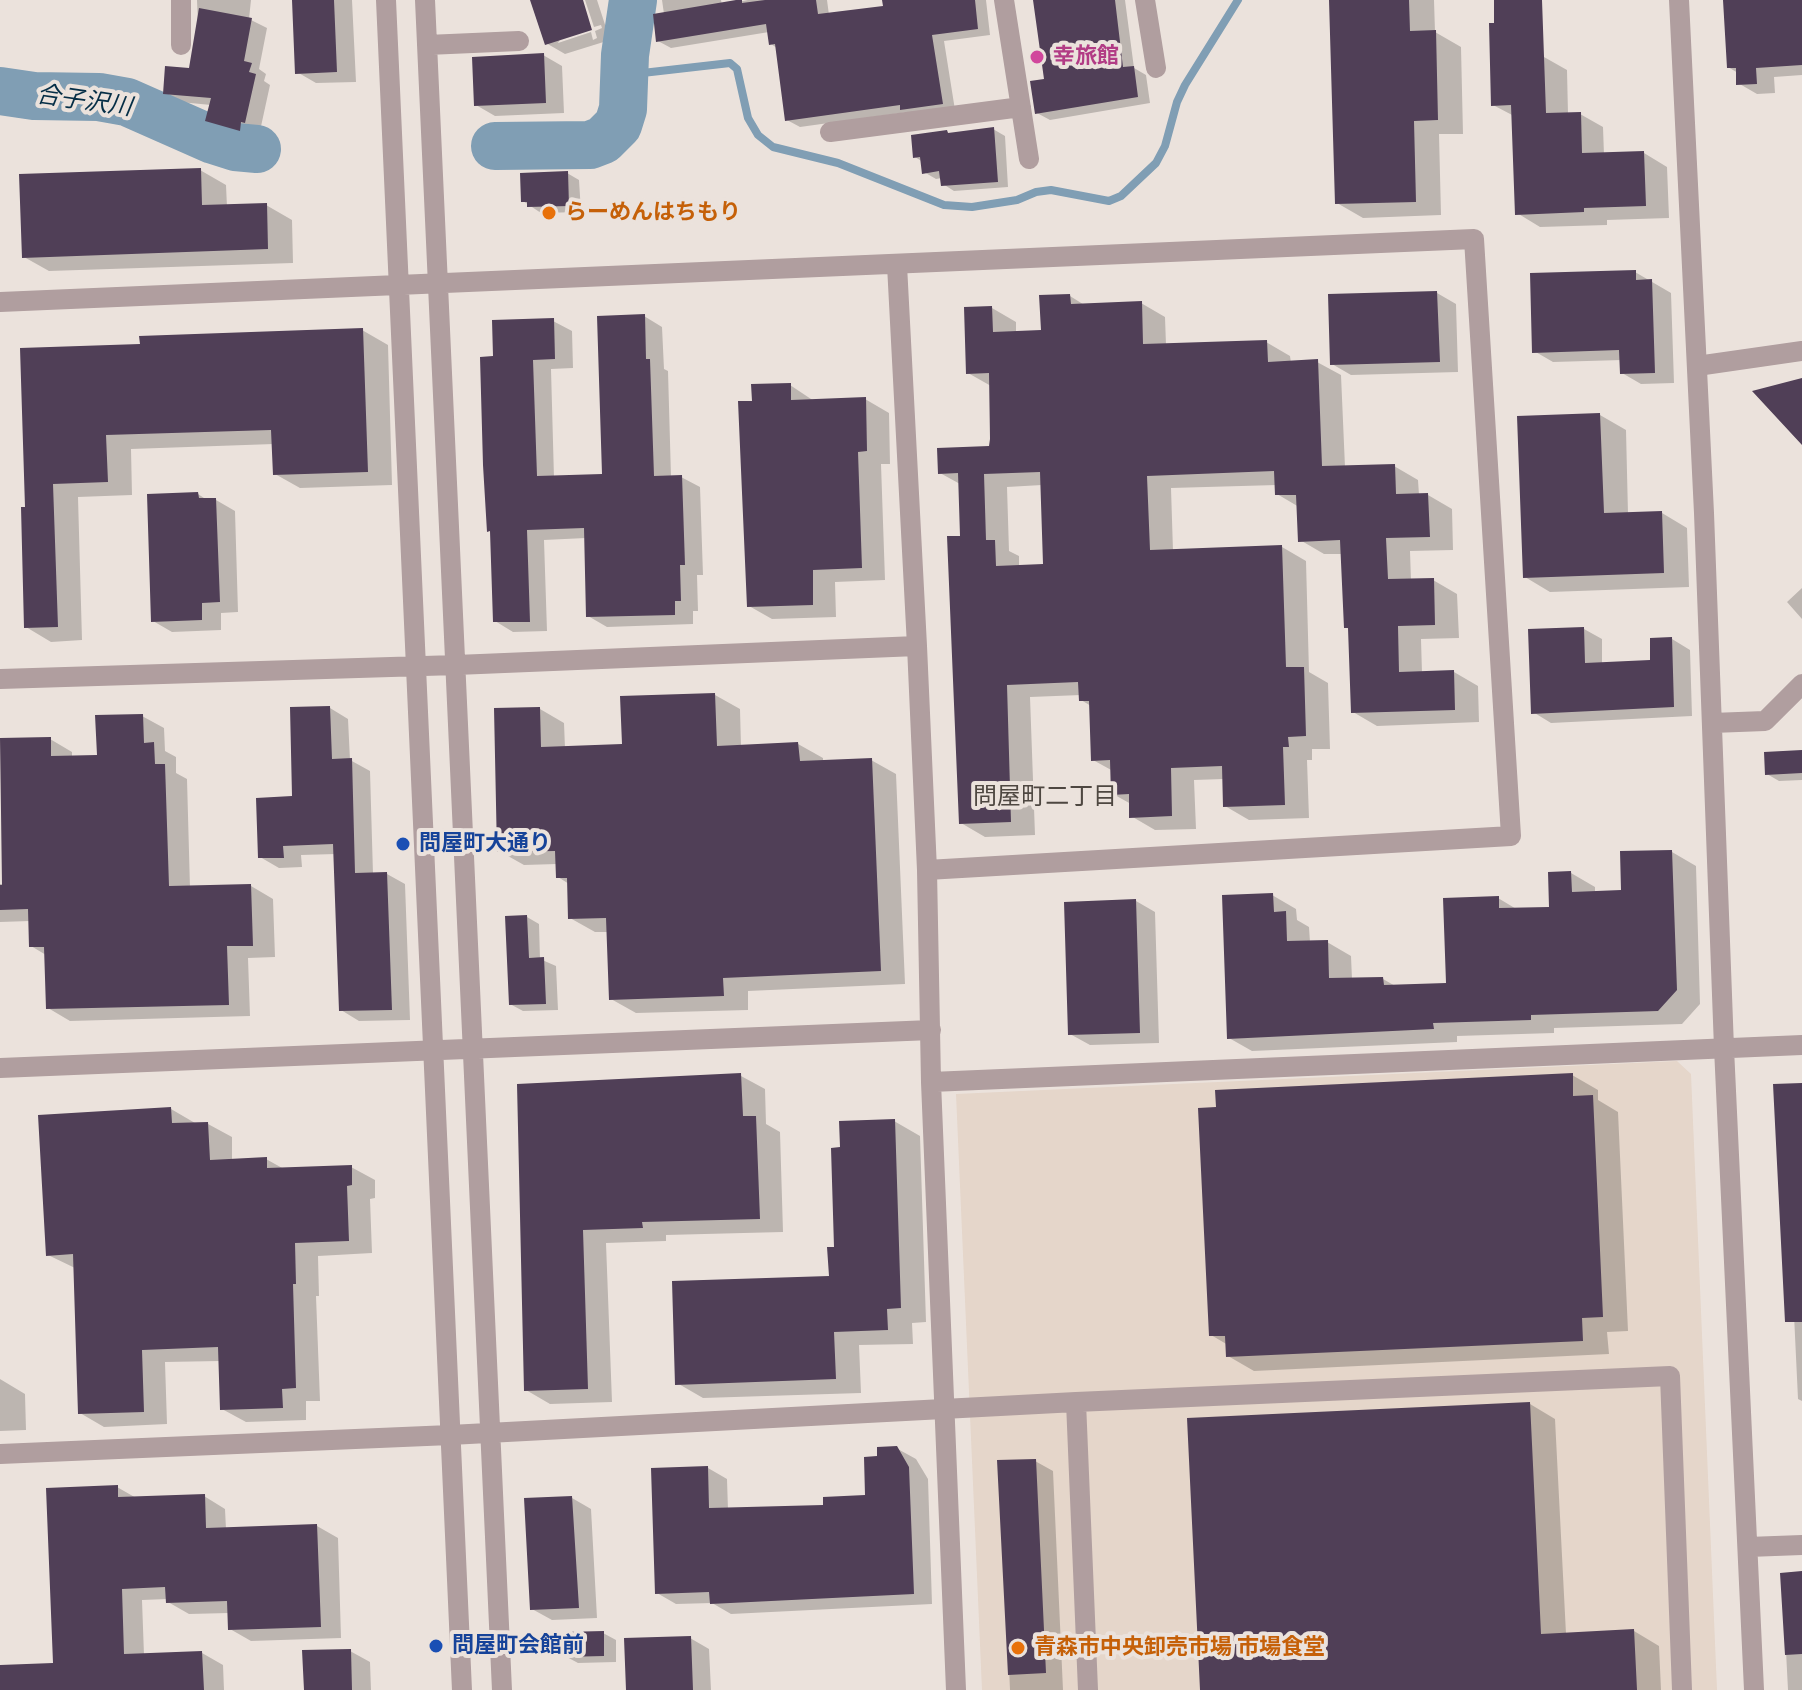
<!DOCTYPE html>
<meta charset="utf-8">
<style>
body{margin:0}
canvas{display:block;background:#ebe2dc}
</style>
<canvas width="1802" height="1690"></canvas>
<script>
const g = document.querySelector('canvas').getContext('2d');
g.lineJoin = 'round';
function fill(path, color) {
  g.fillStyle = color;
  g.fill(path, 'evenodd');
}
function shape(rows) {
  const path = new Path2D();
  for (const r of rows) {
    path.moveTo(r[0], r[1]);
    for (let i = 2; i < r.length; i += 2) path.lineTo(r[i], r[i + 1]);
  }
  return path;
}
function trace(path, color, width, dash) {
  g.strokeStyle = color;
  g.lineWidth = width;
  g.lineCap = dash ? 'butt' : 'round';
  g.setLineDash(dash || []);
  g.stroke(path);
}
function drawText(font, color, halo, rows, align = 'center') {
  g.font = font + ' "DM Sans","Noto Sans JP",sans-serif';
  g.lineWidth = 8;
  g.setLineDash([]);
  g.textBaseline = 'middle';
  g.strokeStyle = halo;
  g.fillStyle = color;
  for (const [text, x, y, turn = 0] of rows) {
    g.save();
    g.translate(x, y);
    g.rotate((+turn || 0) * Math.PI / 180);
    g.textAlign = isNaN(turn) ? turn : align;
    if (halo) g.strokeText(text, 0, 0);
    g.fillText(text, 0, 0);
    g.restore();
  }
}
const built = shape([
 [1677,1061,1691,1074,1717,1690,982,1690,956,1094]
]);
const shadow = shape([
 [197,0,251,0,249,19,267,28,259,69,266,74,264,81,270,85,260,131,257,130,255,138,222,129,207,120,211,105,180,102,165,93,191,70,198,27],
 [294,0,352,0,356,82,316,83,297,72],
 [532,0,581,0,558,43,591,32,593,40,597,38,595,31,602,28,601,25,594,27,585,0,597,0,610,40,565,54,546,43],
 [662,0,721,0,722,5,748,0,827,0,829,15,885,7,884,0,986,0,990,35,944,41,955,110,915,116,908,112,800,127,787,120,777,48,771,44,769,32,671,48,658,41,664,14],
 [1035,0,1125,0,1134,68,1146,75,1150,103,1050,120,1037,113,1046,81],
 [1331,0,1434,0,1435,32,1461,47,1463,134,1439,134,1441,215,1363,218,1337,203],
 [1725,0,1802,0,1802,75,1774,77,1775,93,1757,94,1738,83,1738,73,1728,67],
 [543,55,562,66,564,113,495,116,476,105],
 [1544,57,1567,70,1568,114,1580,114,1603,127,1604,155,1644,153,1667,167,1669,218,1607,220,1607,225,1540,227,1517,213,1514,116,1493,105],
 [993,129,1005,136,1008,187,954,191,943,184,942,178,936,179,924,172,923,162,915,157,947,132,952,135],
 [200,170,226,185,227,207,266,205,292,220,293,263,49,271,24,257],
 [567,173,579,180,581,212,541,213,523,201],
 [1635,272,1671,293,1674,383,1641,384,1622,373,1622,360,1553,362,1534,351],
 [1437,293,1456,304,1458,372,1351,375,1332,364],
 [1070,296,1086,306,1141,303,1165,317,1166,345,1266,342,1290,356,1291,363,1317,362,1341,375,1345,467,1394,466,1418,480,1419,495,1428,495,1452,509,1453,550,1410,551,1411,581,1433,580,1457,594,1459,638,1421,639,1422,673,1454,672,1478,686,1479,722,1377,726,1353,712,1350,630,1346,627,1343,554,1324,554,1300,540,1299,507,1277,494,1277,485,1171,488,1173,551,1282,547,1306,561,1309,672,1328,683,1330,749,1312,749,1312,760,1307,760,1309,818,1249,820,1225,806,1224,779,1194,780,1196,829,1155,830,1131,816,1131,804,1113,794,1113,771,1093,760,1091,706,1081,700,1081,695,1030,697,1035,835,985,837,961,823,960,484,940,473,991,448,991,386,968,373,992,308,1016,322,1016,333,1043,332],
 [1042,485,1045,566,1019,567,1019,556,1009,551,1007,487],
 [644,316,662,327,664,369,668,371,671,477,681,477,700,487,703,575,697,575,698,611,693,611,693,624,607,627,588,616,586,538,544,540,547,631,513,632,495,621,492,532,489,530,495,358,553,321,572,331,573,368,551,369,554,478,604,476],
 [362,330,388,345,392,485,300,488,275,474,274,444,131,449,132,495,78,497,82,640,51,642,26,627,27,509,142,346],
 [790,385,814,401,865,399,889,413,890,464,881,464,885,580,835,582,836,617,772,619,749,606,754,403],
 [1600,415,1626,430,1628,514,1662,513,1687,528,1689,587,1550,592,1525,577],
 [198,494,207,500,216,500,235,511,238,612,221,613,221,630,172,632,153,621],
 [1802,588,1802,619,1787,602],
 [1584,629,1602,639,1602,664,1653,662,1672,639,1690,650,1692,716,1551,723,1533,712],
 [715,695,740,709,741,747,798,744,823,758,823,762,871,760,896,774,905,984,748,991,748,1010,636,1013,611,999,609,932,595,932,570,918,569,884,558,877,557,864,524,865,499,851,540,709,564,723,565,748,624,746],
 [330,708,348,719,350,760,370,771,373,874,387,874,405,884,410,1020,359,1021,341,1010,336,854,301,855,302,867,279,868,260,857,294,798],
 [142,716,164,728,165,751,176,757,176,773,187,779,190,888,251,886,273,899,275,957,248,958,250,1016,70,1021,48,1008,46,955,31,946,30,921,0,922,0,884,4,884,50,739,72,752,72,757,99,757],
 [1802,752,1802,780,1779,781,1767,774],
 [1672,852,1696,866,1700,1004,1682,1024,1554,1028,1554,1033,1457,1036,1457,1042,1252,1051,1229,1038,1272,895,1296,909,1297,920,1309,927,1310,942,1327,942,1351,956,1352,979,1383,979,1397,987,1448,985,1498,898,1518,910,1551,909,1571,873,1595,887,1595,893,1623,892],
 [1136,901,1155,912,1159,1043,1090,1045,1070,1034],
 [527,917,539,924,540,959,556,966,558,1010,523,1011,510,1004],
 [1572,1075,1598,1090,1598,1100,1618,1112,1628,1331,1607,1332,1609,1354,1254,1371,1228,1356,1228,1345,1211,1335,1218,1109],
 [741,1076,765,1089,766,1124,780,1132,783,1232,666,1235,666,1241,606,1243,612,1402,550,1404,526,1390,519,1086],
 [1802,1085,1802,1401,1798,1399,1793,1294],
 [171,1109,195,1123,208,1124,232,1137,232,1161,266,1159,284,1169,351,1167,375,1180,375,1198,370,1199,372,1253,318,1256,319,1296,316,1296,320,1401,306,1401,306,1420,246,1422,222,1409,220,1361,165,1362,167,1424,104,1427,80,1413,75,1268,48,1255],
 [894,1121,920,1136,926,1322,912,1323,913,1344,859,1345,861,1393,703,1398,677,1383,831,1278,837,1249,842,1149],
 [0,1379,25,1394,26,1430,0,1431],
 [1530,1404,1555,1419,1566,1634,1634,1631,1659,1646,1661,1690,1202,1690],
 [896,1448,916,1459,928,1479,932,1604,731,1614,712,1603,676,1604,657,1593,708,1468,727,1479,728,1510,825,1507,867,1497,879,1458],
 [1035,1461,1053,1471,1063,1690,1010,1690,1000,1462],
 [117,1487,138,1499,204,1496,225,1509,226,1529,317,1526,338,1538,341,1638,251,1641,230,1629,229,1613,189,1614,168,1602,168,1599,142,1600,144,1655,202,1653,223,1665,224,1690,0,1690,0,1667,55,1665],
 [572,1498,591,1509,597,1618,552,1620,532,1609],
 [1802,1573,1802,1690,1788,1690,1782,1574],
 [603,1633,616,1640,616,1662,578,1663,565,1656],
 [690,1638,709,1649,711,1690,628,1690],
 [350,1651,370,1662,371,1690,306,1690]
]);
const stream = shape([
 [625,75,730,63,737,69,748,118,758,135,773,147,838,163,944,205,972,207,1017,200,1036,192,1051,190,1109,201,1121,196,1156,163,1165,146,1177,102,1185,85,1238,0]
]);
const river = shape([
 [0,91,34,96,99,97,127,102,213,140,235,147,257,149],
 [495,146,590,145,603,140,618,125,623,109,625,55,633,0]
]);
const building = shape([
 [292,0,334,0,337,72,295,74],
 [530,0,583,0,592,30,545,45],
 [736,0,742,0,742,3,765,0,816,0,818,14,883,6,882,0,975,0,978,29,932,35,943,104,900,110,900,105,785,121,775,44,769,45,766,24,656,42,653,14],
 [1033,0,1115,0,1123,67,1134,66,1138,97,1035,114,1030,81,1044,79],
 [1329,0,1409,0,1410,31,1436,30,1438,120,1414,121,1416,202,1335,204],
 [1494,0,1542,0,1546,113,1581,112,1582,153,1644,151,1646,206,1584,208,1584,212,1515,215,1511,105,1491,106,1489,23,1494,23],
 [1723,0,1802,0,1802,65,1756,68,1757,84,1736,85,1736,68,1727,68],
 [199,8,252,18,244,61,252,63,249,72,256,74,245,123,241,122,240,131,205,121,211,98,163,94,165,66,189,68],
 [544,53,546,103,474,106,472,57],
 [994,127,998,182,941,186,939,171,922,174,920,157,913,158,911,135,947,130,948,133],
 [201,168,202,205,267,203,268,249,22,258,19,174],
 [568,171,569,206,527,207,527,202,521,202,520,173],
 [1636,270,1636,280,1652,279,1655,373,1620,374,1619,350,1532,353,1530,273],
 [1437,291,1440,362,1330,365,1328,294],
 [1070,294,1071,304,1142,301,1143,344,1267,340,1268,362,1318,359,1322,466,1395,464,1396,494,1428,493,1430,537,1386,538,1388,579,1434,578,1435,625,1398,626,1399,672,1454,670,1455,710,1351,713,1348,628,1344,628,1340,540,1298,542,1296,495,1275,495,1274,471,1147,476,1150,550,1282,545,1286,667,1304,667,1306,736,1288,737,1289,747,1283,747,1285,805,1223,807,1222,766,1171,768,1172,816,1129,818,1129,794,1111,795,1110,760,1091,761,1089,701,1079,701,1078,682,1007,685,1011,822,959,824,947,536,960,536,958,473,938,474,937,448,989,446,990,439,989,373,966,374,964,307,992,306,993,332,1041,330,1039,295],
 [1040,472,1043,564,996,566,995,540,986,540,984,474],
 [645,314,646,359,650,359,654,476,682,475,685,565,680,565,681,601,675,601,675,615,586,617,584,528,527,530,530,622,493,622,490,531,487,532,483,465,480,357,493,356,492,320,554,318,555,359,533,360,537,476,602,474,597,316],
 [363,328,368,472,273,475,271,430,106,435,108,482,53,484,58,627,24,628,21,507,25,507,20,348,140,344,139,336],
 [1802,378,1802,445,1752,391],
 [791,383,791,400,866,397,867,451,858,452,862,568,813,570,813,605,747,607,738,401,752,401,751,384],
 [1600,413,1604,513,1662,511,1664,573,1523,578,1517,416],
 [198,492,199,498,216,498,220,602,202,603,202,620,151,622,147,494],
 [1584,627,1585,663,1650,660,1650,638,1672,637,1674,707,1531,714,1528,629],
 [715,693,717,746,798,742,800,761,872,758,881,971,723,978,724,996,609,1000,606,918,568,919,567,878,556,878,555,851,497,852,494,708,540,707,541,747,622,744,620,696],
 [330,706,332,759,352,758,355,873,387,872,392,1010,339,1011,333,844,283,846,284,858,258,858,256,798,292,796,290,707],
 [143,714,144,743,154,742,155,764,165,764,169,886,251,884,253,946,227,946,229,1005,46,1009,44,947,29,947,28,909,0,910,0,885,2,885,0,738,51,737,51,756,97,755,95,715],
 [1802,750,1802,773,1765,775,1764,752],
 [1672,850,1677,990,1658,1011,1531,1015,1531,1020,1433,1023,1434,1029,1227,1039,1222,895,1273,893,1274,912,1286,911,1287,941,1328,940,1329,978,1383,977,1384,985,1446,983,1443,898,1499,896,1499,908,1549,907,1548,872,1571,871,1572,892,1621,890,1620,851],
 [1136,899,1140,1033,1068,1035,1064,902],
 [527,915,529,958,544,957,546,1004,509,1005,505,916],
 [741,1073,743,1116,756,1116,760,1219,642,1222,643,1228,583,1230,588,1389,524,1391,517,1084],
 [1573,1073,1573,1096,1593,1095,1603,1317,1582,1318,1583,1341,1226,1357,1225,1336,1209,1336,1198,1108,1216,1107,1215,1090],
 [1802,1083,1802,1322,1785,1322,1773,1084],
 [171,1107,172,1123,208,1122,210,1160,267,1157,267,1168,352,1165,352,1185,347,1186,349,1241,295,1243,296,1284,293,1284,296,1388,282,1389,283,1408,220,1410,218,1347,142,1350,144,1412,78,1414,73,1254,46,1256,38,1115],
 [895,1119,901,1308,887,1309,888,1330,834,1332,836,1379,675,1385,672,1281,829,1276,827,1247,834,1247,831,1148,840,1147,839,1121],
 [1530,1402,1541,1634,1634,1629,1637,1690,1200,1690,1187,1418],
 [897,1446,909,1467,914,1594,710,1604,709,1592,655,1594,651,1468,708,1466,709,1508,823,1505,823,1497,865,1495,864,1457,877,1456,877,1447],
 [1036,1459,1046,1673,1008,1675,997,1460],
 [118,1485,118,1497,205,1494,206,1528,317,1524,321,1627,228,1630,227,1601,166,1603,165,1587,122,1589,124,1654,202,1651,204,1690,0,1690,0,1665,53,1663,46,1488],
 [572,1496,579,1608,530,1610,524,1498],
 [1802,1571,1802,1654,1785,1655,1780,1573],
 [604,1631,604,1656,563,1657,562,1632],
 [691,1636,693,1690,626,1690,624,1638],
 [351,1649,352,1690,304,1690,302,1650]
]);
const minor = shape([
 [181,0,181,45],
 [386,0,462,1690],
 [425,0,502,1690],
 [1004,0,1029,159],
 [1145,0,1156,68],
 [1679,0,1704,513,1724,1048,1754,1690],
 [427,45,519,41],
 [830,132,1021,107],
 [897,265,917,646,927,870,931,1082,956,1690],
 [0,302,1474,239,1511,836,927,870],
 [1697,366,1802,351],
 [0,679,456,665,917,646],
 [1712,723,1765,721,1802,684],
 [0,1068,931,1030],
 [931,1082,1802,1045],
 [1076,1402,1670,1376,1682,1690],
 [0,1454,450,1435,1076,1402,1088,1690],
 [1748,1547,1802,1545]
]);
const markers = [
 [1037,57,8,"#d1479c"],
 [549,213,8,"#e8710a"],
 [403,844,8,"#1a4fb4"],
 [436,1646,8,"#1a4fb4"],
 [1018,1648,8,"#e8710a"]
];
const hotelNames = [
 ["幸旅館",1053,57]
];
const foodNames = [
 ["らーめんはちもり",565,213],
 ["青森市中央卸売市場 市場食堂",1034,1648]
];
const transitNames = [
 ["問屋町大通り",419,844],
 ["問屋町会館前",452,1646]
];
const waterNames = [
 ["合子沢川",84,102,8]
];
const neighbourhoodNames = [
 ["問屋町二丁目",1045,798]
];
fill(built, '#e5d6ca');
fill(shadow, '#0003');
trace(stream, '#809eb4', 8);
trace(river, '#809eb4', 48);
fill(building, '#503f57');
trace(minor, '#b09e9f', 20);
for (const [x, y, r, color] of markers) {
  const dot = new Path2D();
  dot.arc(x, y, r, 0, 2 * Math.PI);
  g.fillStyle = color;
  g.fill(dot);
  trace(dot, '#ebe2dc', 3);
}
drawText('bold 22px', '#b23c85', '#ebe2dc', hotelNames, 'left');
drawText('bold 22px', '#c56008', '#ebe2dc', foodNames, 'left');
drawText('bold 22px', '#164399', '#ebe2dc', transitNames, 'left');
drawText('italic 24px', '#052e46', '#ebe2dc', waterNames);
drawText('24px', '#4e4741', '#ebe2dc', neighbourhoodNames);
</script>
